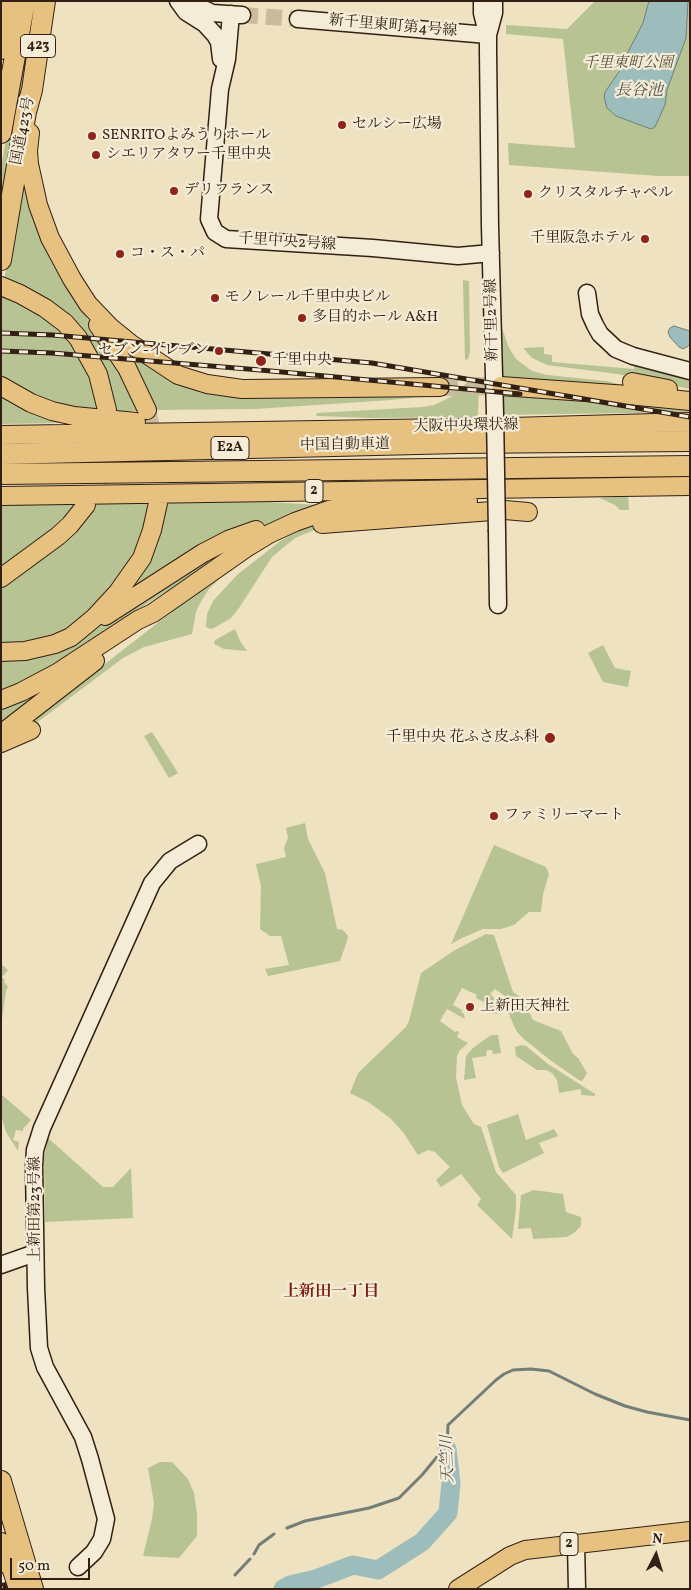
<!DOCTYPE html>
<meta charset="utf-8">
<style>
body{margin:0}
#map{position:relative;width:691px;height:1590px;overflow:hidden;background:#eee2c0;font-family:Vollkorn,serif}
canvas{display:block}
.frame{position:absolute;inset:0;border:2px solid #332014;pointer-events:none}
.north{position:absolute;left:631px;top:1530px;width:50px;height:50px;-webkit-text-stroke:4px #f4ecd6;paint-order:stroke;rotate:5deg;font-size:14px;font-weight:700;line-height:20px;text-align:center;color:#332014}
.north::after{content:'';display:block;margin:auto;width:18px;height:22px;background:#332014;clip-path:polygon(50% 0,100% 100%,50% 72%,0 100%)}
.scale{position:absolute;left:10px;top:1558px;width:80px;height:22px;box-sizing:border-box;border:2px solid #332014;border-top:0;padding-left:6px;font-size:15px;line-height:18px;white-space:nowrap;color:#332014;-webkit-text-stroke:4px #f4ecd6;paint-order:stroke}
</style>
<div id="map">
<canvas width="691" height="1590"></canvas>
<div class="frame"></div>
<div class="north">N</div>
<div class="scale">50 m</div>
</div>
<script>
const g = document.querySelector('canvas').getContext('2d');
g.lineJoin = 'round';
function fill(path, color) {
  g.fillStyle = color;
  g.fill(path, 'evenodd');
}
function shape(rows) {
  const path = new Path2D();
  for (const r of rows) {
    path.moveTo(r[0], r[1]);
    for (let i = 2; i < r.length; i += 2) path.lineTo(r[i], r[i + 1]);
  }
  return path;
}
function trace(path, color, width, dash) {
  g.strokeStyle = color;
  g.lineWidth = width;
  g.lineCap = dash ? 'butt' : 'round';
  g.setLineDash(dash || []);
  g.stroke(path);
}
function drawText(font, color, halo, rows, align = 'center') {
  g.font = font + ' Vollkorn,"Noto Serif JP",serif';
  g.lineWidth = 4.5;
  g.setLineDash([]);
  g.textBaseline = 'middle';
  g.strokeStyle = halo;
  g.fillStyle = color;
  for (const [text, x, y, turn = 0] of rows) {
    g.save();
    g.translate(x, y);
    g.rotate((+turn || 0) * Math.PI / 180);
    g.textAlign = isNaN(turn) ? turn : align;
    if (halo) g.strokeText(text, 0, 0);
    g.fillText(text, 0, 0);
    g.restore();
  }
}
const green = shape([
 [31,1,37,1,1,229,1,167],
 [595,1,690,1,690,176,658,176,509,165,508,143,575,148,563,39,506,34,506,25,567,29],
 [22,177,75,298,122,378,138,411,114,411,100,362,4,281],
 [463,280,469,281,470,352,468,359,465,360],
 [1,294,38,312,68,337,94,386,98,411,60,404,22,389,1,379],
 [500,311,503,331,509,348,516,359,532,371,547,375,606,381,631,387,500,378],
 [544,347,544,354,552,355,552,362,634,369,634,363,690,377,690,389,617,374,547,365,532,358,523,348],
 [123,349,168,375,429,396,391,400,255,409,153,410],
 [472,377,479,378,478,417,373,418,316,416,317,413,423,407,434,405,451,397,459,391],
 [500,392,690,406,690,412,501,415],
 [1,394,17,403,62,423,1,424],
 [628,496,629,510,620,510,615,505,600,498],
 [164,502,267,502,319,505,127,594],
 [76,503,54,529,1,569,1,504],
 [150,503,138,548,110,594,73,627,51,637,21,643,1,644,1,586,93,504],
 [314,523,319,528,295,538,272,557,239,608,231,618,216,627,211,629,206,627,207,614,213,601,237,575,279,542,301,529],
 [243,541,53,665,19,684,1,691,1,658,84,637,203,559],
 [224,574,209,589,200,603,196,612,192,634,144,647,123,658,31,727,30,722,34,719,204,587],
 [235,629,240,641,247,651,224,649,214,644,215,640],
 [603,645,615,668,631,671,628,687,603,682,588,653],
 [65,676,1,727,1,706],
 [152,732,178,773,169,778,144,736],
 [305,823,308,839,325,873,337,929,343,930,348,936,347,941,340,961,268,976,265,969,289,965,281,936,270,936,260,929,261,886,256,864,286,857,284,848,288,838,286,828],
 [494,845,546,867,549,874,543,894,541,912,529,912,514,925,501,929,483,929,462,938,451,944],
 [486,934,494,935,513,992,522,998,533,1020,561,1031,573,1054,578,1058,587,1073,582,1081,579,1080,550,1060,524,1039,517,1032,510,1017,506,997,495,989,490,994,500,1004,501,1008,496,1014,487,1010,489,1005,476,998,477,995,462,988,453,1005,462,1010,461,1012,464,1014,465,1019,447,1009,440,1021,455,1032,457,1031,459,1032,457,1037,468,1043,460,1050,457,1056,456,1077,462,1105,474,1124,481,1127,496,1172,516,1195,516,1209,512,1239,477,1205,481,1199,461,1174,441,1187,436,1180,450,1167,435,1152,428,1150,418,1155,403,1132,390,1118,368,1102,350,1093,358,1073,406,1027,409,1021,421,973,455,950],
 [1,964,8,970,2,977,5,980,4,982,8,987,6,991,1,1027],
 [491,1035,498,1035,501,1053,493,1054,492,1050,487,1050,486,1056,472,1058,476,1078,464,1080,466,1056,473,1048],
 [521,1045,526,1046,548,1064,595,1094,595,1096,581,1095,581,1089,559,1093,557,1080,552,1073,546,1070,537,1070,516,1056,515,1047],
 [1,1094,31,1120,23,1129,23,1131,16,1130,13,1140,19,1142,18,1151,6,1132,1,1115],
 [518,1114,526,1140,554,1129,558,1136,539,1143,544,1153,503,1173,499,1167,487,1125],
 [48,1138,103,1187,113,1187,131,1168,133,1218,45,1222,44,1158],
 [534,1190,563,1194,566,1212,581,1217,581,1226,575,1232,567,1237,533,1239,531,1228,518,1229,521,1195],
 [160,1462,172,1462,188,1479,194,1493,197,1513,197,1536,179,1558,143,1556,152,1519,154,1503,148,1468]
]);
const water = shape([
 [649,1,688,1,686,38,667,90,665,105,655,127,651,129,616,116,607,108,604,97,605,92,625,63,627,54,643,23,649,1],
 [674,326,690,331,690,344,687,347,683,349,679,347,670,337,668,332,670,328,674,326]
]);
const stream = shape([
 [287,1528,305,1521,369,1508,399,1498,422,1475,441,1452,447,1449,448,1425,496,1380,504,1374,513,1370,531,1369,549,1371,595,1394,625,1406,647,1412,690,1420],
 [254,1554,259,1545,274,1534],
 [235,1575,250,1559]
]);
const river = shape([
 [283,1589,290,1585,316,1579,353,1565,378,1570,422,1542,448,1513,451,1483,447,1449]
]);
const secondaryTunnel = shape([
 [242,15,298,19]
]);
const primaryTunnel = shape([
 [440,387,501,386],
 [147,410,158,458,159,476,158,503],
 [86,505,99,480,107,456,109,438]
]);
const secondary = shape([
 [178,1,186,12,205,24,215,35,219,42,221,59],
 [196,1,200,7,212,13,242,15],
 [482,1,482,13,487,33],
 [494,1,494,13,488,35,488,50,490,226,495,414],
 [231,14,227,59,220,89,209,219,215,232,226,239,373,248,458,256,491,253],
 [298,19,488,35],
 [587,293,590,314,595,325,600,334,616,349,633,356,690,371],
 [497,532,498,605],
 [1,1265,35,1253],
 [576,1544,577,1589],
 [78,1567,94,1552,102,1539,106,1519,90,1459,83,1437,45,1367,39,1348,36,1288,34,1166,35,1150,42,1128,152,883,170,861,198,844]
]);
const primary = shape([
 [30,133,28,151,29,164,38,205,50,238,72,279,88,304,110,327,131,344,178,375,207,384,242,389,440,387],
 [1,286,20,294,45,308,65,323,78,338,98,374,107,410],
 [98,325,127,368,147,410],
 [632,382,668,389],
 [1,386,31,403,52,411,74,416,136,422],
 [501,386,628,395,690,401],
 [1,435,511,427,690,422],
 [1,496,690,486],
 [322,524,505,510,528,512],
 [1,578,58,536,70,525,86,505],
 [105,616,203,553,228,540,256,530],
 [1,652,25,651,55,644,71,637,94,618,118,592,142,558,152,530,158,503],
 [1,700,21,692,57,673,138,620,153,613,246,548,269,534,295,522,329,510,348,507,468,501],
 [1,734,95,661],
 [1,743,31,730],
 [458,1589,510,1556,525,1550,690,1531]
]);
const highway = shape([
 [1,49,11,1],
 [1,133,25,1],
 [1,260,26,112,32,90,45,1],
 [1,454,459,443,690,441],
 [1,474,690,466],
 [1,1481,33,1589],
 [1,1543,15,1589]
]);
const rail = shape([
 [1,333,53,335,372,363,690,417],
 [1,351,52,353,260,370,520,394],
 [1,1574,6,1589]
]);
const secondaryBridge = shape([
 [495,414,497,532]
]);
const markers = [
 [342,125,5,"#8f2418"],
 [92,136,5,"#8f2418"],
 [96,155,5,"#8f2418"],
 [174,191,5,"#8f2418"],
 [528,194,5,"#8f2418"],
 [645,239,5,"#8f2418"],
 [120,254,5,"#8f2418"],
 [215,298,5,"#8f2418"],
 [302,318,5,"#8f2418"],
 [219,351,5,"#8f2418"],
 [261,361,6,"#8f2418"],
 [550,738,6,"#8f2418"],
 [494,816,5,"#8f2418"],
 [470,1007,5,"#8f2418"]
];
const shields = [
 [38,46,35],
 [230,448,38],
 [314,491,18],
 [569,1544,18]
];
const shieldNames = [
 ["423",38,46],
 ["E2A",230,448],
 ["2",314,491],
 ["2",569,1544]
];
const streetNames = [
 ["新千里東町第4号線",393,27,5],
 ["国道423号",24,131,-79],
 ["千里中央2号線",287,243,4],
 ["新千里2号線",493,320,-91],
 ["大阪中央環状線",466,427,-1],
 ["中国自動車道",345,446,-1],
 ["上新田第23号線",36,1209,-90]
];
const parkNames = [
 ["千里東町公園",628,64]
];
const poiNames = [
 ["セルシー広場",352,125],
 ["SENRITOよみうりホール",102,136],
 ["シエリアタワー千里中央",106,155],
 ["デリフランス",184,191],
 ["クリスタルチャペル",538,194],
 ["千里阪急ホテル",635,239,"right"],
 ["コ・ス・パ",130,254],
 ["モノレール千里中央ビル",225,298],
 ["多目的ホール A&H",312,318],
 ["セブン-イレブン",209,351,"right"],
 ["千里中央",272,361],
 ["千里中央 花ふさ皮ふ科",539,738,"right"],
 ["ファミリーマート",504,816],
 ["上新田天神社",480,1007]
];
const waterNames = [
 ["長谷池",639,92],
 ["天竺川",449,1459,-92]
];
const neighbourhoodNames = [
 ["上新田一丁目",331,1293]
];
fill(green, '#b7c393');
fill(water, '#9dbcbc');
trace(water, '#737e79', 1);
trace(stream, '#737e79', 3);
trace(river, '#9dbcbc', 19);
trace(secondaryTunnel, '#c9bb9e', 16, [16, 8]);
trace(primaryTunnel, '#c9bb9e', 18, [18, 9]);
trace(secondary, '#332014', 19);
trace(primary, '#332014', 20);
trace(highway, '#332014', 22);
trace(secondary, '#f4ecd6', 16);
trace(primary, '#e7c180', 18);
trace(highway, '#e7c180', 20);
trace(rail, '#332014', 5);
trace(rail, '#f4ecd6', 3, [9]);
trace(secondaryBridge, '#332014', 19, []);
trace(secondaryBridge, '#f4ecd6', 16);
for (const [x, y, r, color] of markers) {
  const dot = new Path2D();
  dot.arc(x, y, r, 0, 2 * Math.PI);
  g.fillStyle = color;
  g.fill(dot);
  trace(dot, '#f4ecd6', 2);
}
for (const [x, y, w] of shields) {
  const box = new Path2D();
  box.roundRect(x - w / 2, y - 11.5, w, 23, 4);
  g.fillStyle = '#f4ecd6';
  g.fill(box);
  trace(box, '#332014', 1);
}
drawText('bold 14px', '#332014', null, shieldNames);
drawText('15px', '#332014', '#f4ecd6', streetNames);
drawText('italic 15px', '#5b513a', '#f4ecd6', parkNames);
drawText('15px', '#332014', '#f4ecd6', poiNames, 'left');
drawText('italic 16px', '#534f46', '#f4ecd6', waterNames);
drawText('bold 16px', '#7a1f14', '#f4ecd6', neighbourhoodNames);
</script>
